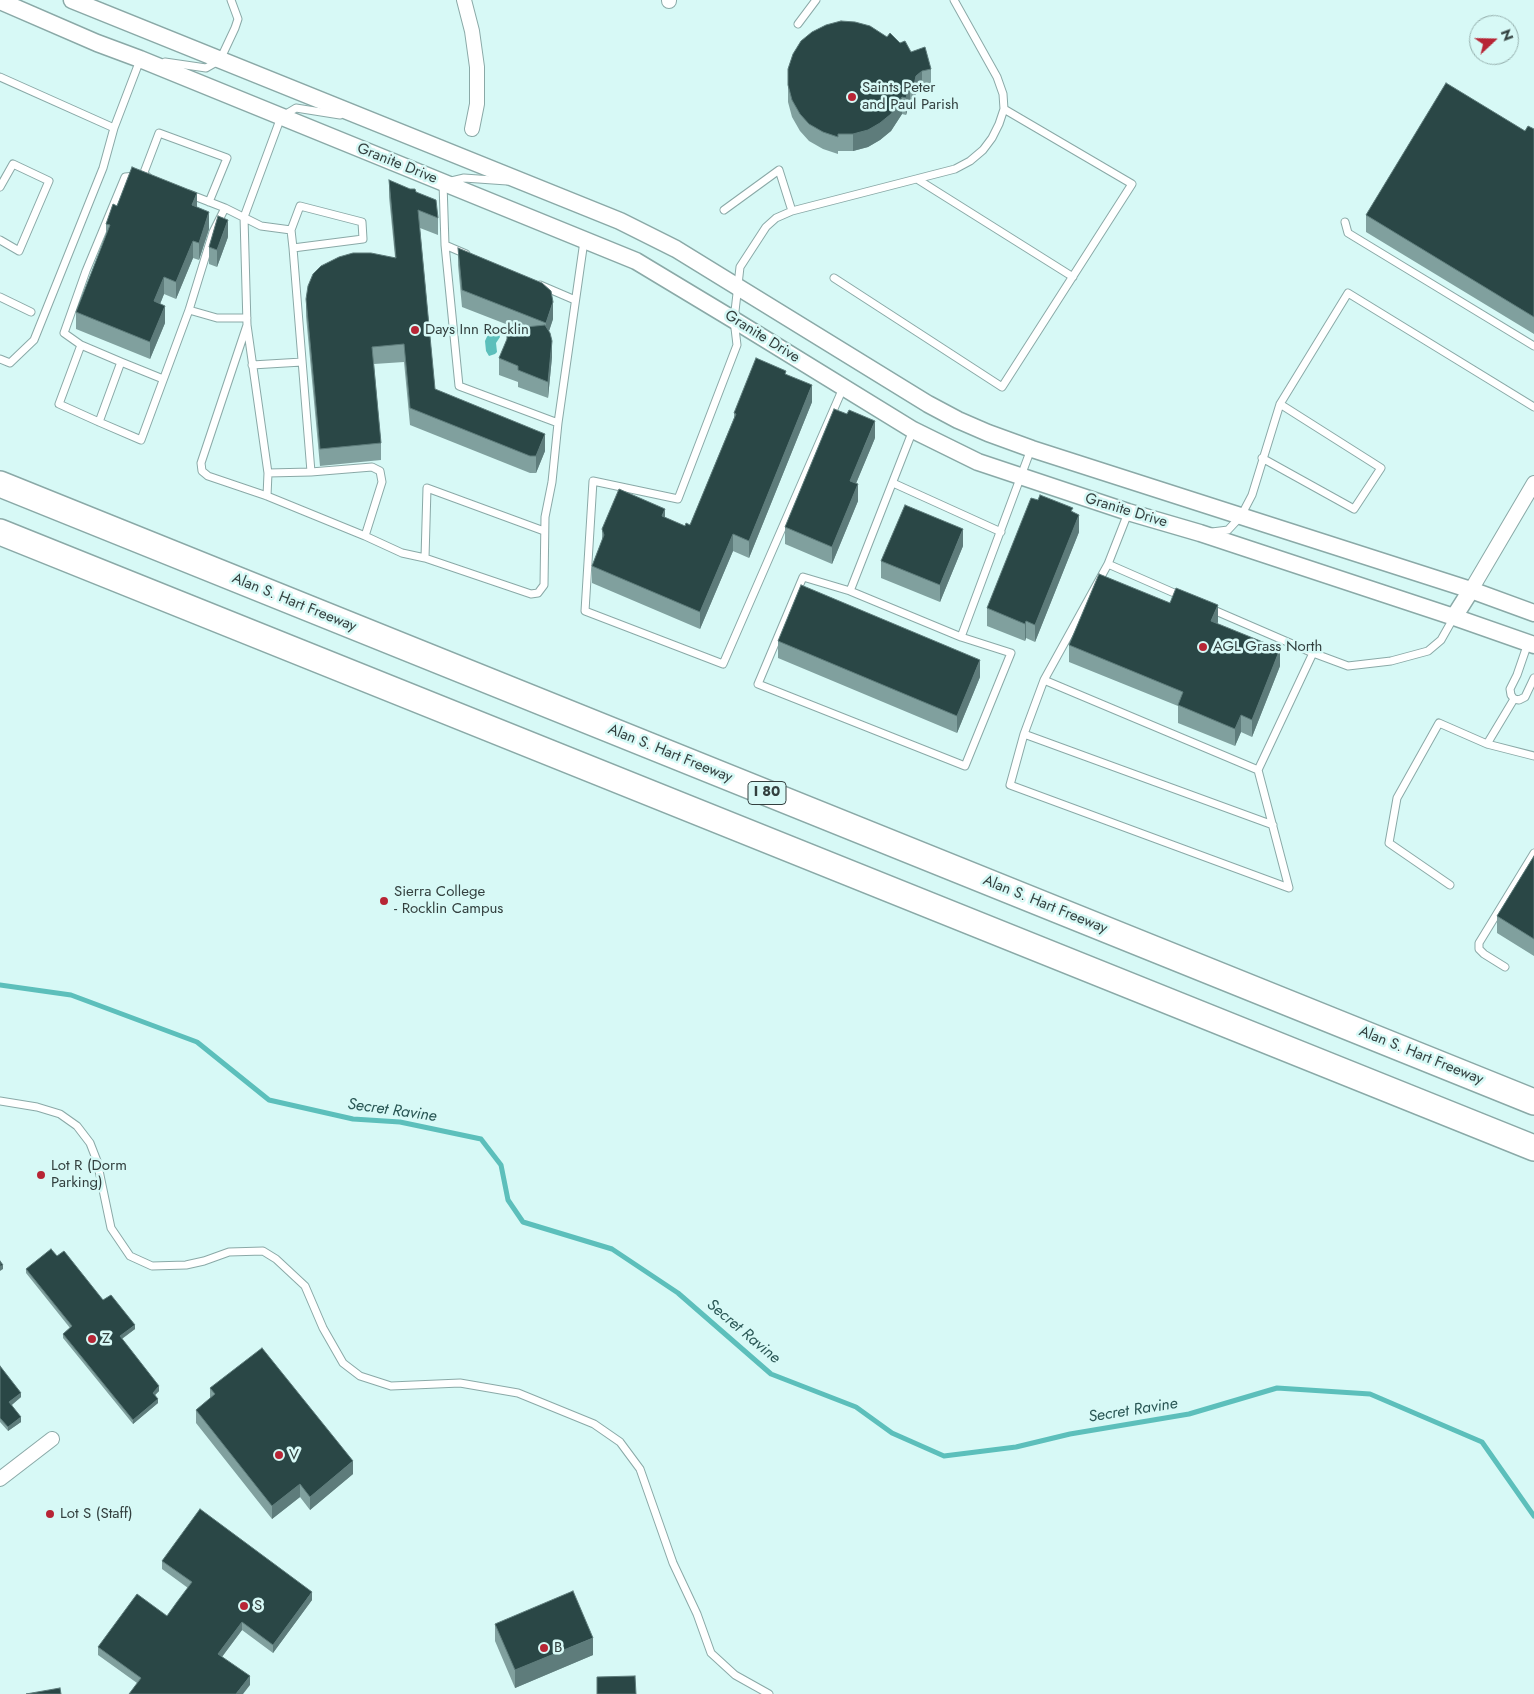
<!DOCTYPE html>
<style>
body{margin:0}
#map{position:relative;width:1534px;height:1694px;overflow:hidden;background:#d7f9f6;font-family:Jost,sans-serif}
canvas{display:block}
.north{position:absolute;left:1469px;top:15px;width:50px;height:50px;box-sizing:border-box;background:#d7f9f6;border:1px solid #95afad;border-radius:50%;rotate:69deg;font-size:14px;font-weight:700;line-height:20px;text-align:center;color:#33403f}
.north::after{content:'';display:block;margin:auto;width:18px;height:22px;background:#b72535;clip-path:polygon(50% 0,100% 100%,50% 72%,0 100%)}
</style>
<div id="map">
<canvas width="1534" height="1694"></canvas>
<div class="north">N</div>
</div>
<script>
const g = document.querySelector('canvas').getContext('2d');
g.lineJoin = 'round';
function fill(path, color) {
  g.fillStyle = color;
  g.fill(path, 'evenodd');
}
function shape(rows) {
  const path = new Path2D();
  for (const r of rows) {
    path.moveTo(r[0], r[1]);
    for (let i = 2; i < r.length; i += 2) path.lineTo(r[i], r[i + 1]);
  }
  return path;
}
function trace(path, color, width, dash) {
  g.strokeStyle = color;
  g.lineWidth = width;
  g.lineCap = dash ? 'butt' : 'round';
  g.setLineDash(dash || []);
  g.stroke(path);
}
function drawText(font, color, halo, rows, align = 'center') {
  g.font = font + ' Jost,sans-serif';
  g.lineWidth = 5;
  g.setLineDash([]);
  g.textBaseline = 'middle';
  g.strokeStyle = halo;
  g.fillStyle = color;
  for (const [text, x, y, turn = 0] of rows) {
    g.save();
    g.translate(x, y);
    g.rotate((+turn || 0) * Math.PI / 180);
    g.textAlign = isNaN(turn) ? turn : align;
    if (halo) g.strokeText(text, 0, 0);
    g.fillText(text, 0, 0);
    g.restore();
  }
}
const water = shape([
 [494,329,497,330,500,337,496,343,497,352,495,354,489,356,486,351,485,341,490,330]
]);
const stream = shape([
 [0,985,71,995,197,1042,269,1100,353,1119,400,1122,481,1139,501,1165,508,1200,523,1222,612,1249,678,1293,771,1374,856,1407,892,1433,944,1456,1016,1447,1070,1434,1189,1414,1277,1388,1370,1394,1482,1442,1534,1516]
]);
const service = shape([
 [798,24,816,0],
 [165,62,206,68,220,60,235,28,238,19,231,0],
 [0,77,114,128],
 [147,176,143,175,159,133,227,158,209,202],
 [917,179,1073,277],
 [0,187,13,164,49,181,19,251,0,240],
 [225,208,261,226,291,230,293,248],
 [724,210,779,170,792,211],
 [1345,222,1348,233,1534,346],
 [445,245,459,386,558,423],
 [466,254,445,245,443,183,464,178,507,181],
 [834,278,1002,387,1132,184,1004,109],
 [540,285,575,300],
 [0,297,31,312],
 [189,310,217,318,247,318],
 [247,325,201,463,202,471,208,476,267,496,365,536,402,553,425,558,531,594,538,593,544,585,545,517,552,482,558,423,584,241],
 [81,345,64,333,86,271,125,177,136,176],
 [0,359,10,363,34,340,103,168,114,128,140,60],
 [121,362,163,379],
 [252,365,302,362],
 [843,388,723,664,585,611,593,481,678,499,737,345,734,320,740,267,766,227,776,218,792,211,955,169,970,161,983,150,992,138,999,124,1004,109,1003,94,997,77,954,0],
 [99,422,121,362,81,345,59,404,99,422,141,440,189,310,213,232,225,208,189,194],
 [913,430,850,591,803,577,758,684,965,766,1011,653,961,637,1031,449],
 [1262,458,1354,509,1381,468,1280,404],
 [311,472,372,467,380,471,382,482,365,536],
 [268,473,311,472,293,248,363,239,362,222,300,206,291,230],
 [893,483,1001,532],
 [267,496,268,473,247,325,244,217,281,117,296,108,340,115],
 [1212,532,1228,530,1241,516,1252,495,1280,404,1348,293,1534,407],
 [425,558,427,488,544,531],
 [1108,564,1181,596],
 [850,591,961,637],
 [1209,608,1313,653],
 [1044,680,1108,564,1128,513],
 [1514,699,1511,695,1510,689,1517,675,1528,643],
 [1514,699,1519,700,1525,697,1534,678],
 [1024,734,1273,825],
 [1487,744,1534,756],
 [1258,770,1044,680,1024,734,1010,785,1289,888,1258,770,1313,653,1348,666,1391,661,1428,651,1441,640,1454,617],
 [1450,885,1389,843,1397,798,1439,723,1487,744,1514,699],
 [1505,967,1484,954,1479,949,1479,943,1534,853],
 [0,1101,37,1107,60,1114,77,1126,90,1143,97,1161,111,1228,130,1256,152,1266,186,1265,204,1261,229,1252,263,1251,276,1259,305,1286,323,1328,343,1363,360,1376,391,1386,460,1383,518,1393,594,1424,620,1442,640,1469,673,1563,697,1614,711,1653,735,1675,769,1694]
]);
const minor = shape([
 [464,0,472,31,477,67,477,104,472,129],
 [669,0,669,1],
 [1471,590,1534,483],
 [0,1479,52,1439]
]);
const tertiary = shape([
 [72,0,620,221,676,249,928,404,958,420,988,433,1032,449,1471,590,1534,613],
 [0,1,97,43,140,59,636,261,734,320,913,430,978,462,1128,512,1200,533,1454,617,1534,645],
 [1454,617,1471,590]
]);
const motorway = shape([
 [0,484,1534,1102],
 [0,532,1534,1148]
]);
const wall = shape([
 [887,37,900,43,931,69,931,86,922,88,916,93,914,102,910,101,906,115,902,114,891,131,880,140,868,147,853,151,838,151,838,154,823,149,809,141,800,131,792,117,788,102,788,69],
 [1534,129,1534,334,1366,232,1366,215,1525,131],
 [389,180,416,192,438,218,438,235,420,228,435,389,545,451,536,473,530,473,410,425,404,362,374,364,381,443,381,460,320,466,306,316,306,299,395,257,389,197],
 [117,206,197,207,209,229,199,260,193,258,176,299,164,294,160,304,165,323,150,359,76,329,76,312,106,237,106,224],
 [228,237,217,267,209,264,209,247],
 [458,248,553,319,549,331,552,357,548,398,518,387,518,382,499,375,499,358,507,341,507,329,516,328,462,307,458,265],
 [786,374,812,402,749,558,733,551,700,629,592,583,592,566,602,540,602,529,665,518,685,526,690,525,734,418,734,413],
 [875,438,856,483,858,501,832,564,785,544,785,527],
 [1073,512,1079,532,1035,642,1026,638,1025,641,987,626,987,608],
 [963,546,940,602,881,578,881,561],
 [1170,603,1218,622,1217,623,1280,666,1252,737,1241,732,1235,746,1178,723,1178,706,1069,662,1069,645],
 [778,641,980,677,957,733,778,658],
 [1534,856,1534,956,1497,933,1497,916],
 [57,1256,103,1300,135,1329,122,1339,159,1391,155,1395,158,1403,133,1424,63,1338,63,1334,70,1328,26,1273,26,1269],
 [0,1366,21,1397,12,1405,21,1422,8,1431,0,1422],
 [210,1388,353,1474,310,1510,300,1497,272,1519,196,1423,196,1410,210,1398],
 [162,1561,312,1600,273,1653,242,1630,222,1657,250,1685,137,1683,98,1655,98,1647,167,1616,188,1588,162,1569],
 [495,1624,593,1655,515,1688,495,1641]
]);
const shadedWall = shape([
 [922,71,922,88,916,93,914,102,914,85,916,76],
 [910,84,910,101,906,115,906,98],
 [902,97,902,114,891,131,880,140,868,147,853,151,853,134],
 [197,193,197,210,192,205],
 [209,212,209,229,199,260,199,243],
 [228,220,228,237,217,267,217,250],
 [193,241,193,258,176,299,176,282],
 [164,277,164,294,154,319,154,301],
 [553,302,553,319,546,340,546,323],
 [165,306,165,323,150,359,150,342],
 [552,341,552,357,548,398,548,382],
 [812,385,812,402,749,558,749,541],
 [875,421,875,438,850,498,850,481],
 [545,434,545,451,536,473,536,456],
 [858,484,858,501,832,564,832,547],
 [665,509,665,526,662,516],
 [1079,515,1079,532,1035,642,1035,625],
 [963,529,963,546,940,602,940,585],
 [733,534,733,551,700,629,700,612],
 [1218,605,1218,622,1211,638,1211,621],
 [1026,621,1026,638,1025,641,1025,624],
 [1280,649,1280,666,1252,737,1252,720],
 [980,660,980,677,957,733,957,716],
 [1241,715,1241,732,1235,746,1235,729],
 [3,1265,3,1269,0,1271,0,1267],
 [135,1325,135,1329,120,1340,120,1336],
 [159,1386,159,1391,153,1397,153,1393],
 [21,1393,21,1397,9,1407,9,1402],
 [158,1399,158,1403,133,1424,133,1420],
 [21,1417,21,1422,8,1431,8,1427],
 [353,1461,353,1474,310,1510,310,1497],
 [300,1484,300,1497,272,1519,272,1506],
 [312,1592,312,1600,273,1653,273,1645],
 [242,1622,242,1630,218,1662,218,1654],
 [593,1638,593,1655,515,1688,515,1670],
 [250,1676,250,1685,243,1694,236,1694]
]);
const building = shape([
 [841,21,855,22,870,26,887,37,890,33,900,43,905,41,911,52,925,47,931,69,922,71,916,76,914,85,910,84,906,98,902,97,891,114,880,123,868,130,853,134,838,134,838,137,823,132,809,124,800,114,792,100,788,85,788,69,793,54,801,41,812,32,826,25,841,21],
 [1446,83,1525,131,1528,126,1534,129,1534,317,1366,215,1446,83],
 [132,167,197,193,192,205,209,212,199,243,193,241,176,282,164,277,154,301,165,306,150,342,76,312,110,225,106,224,113,204,117,206,132,167],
 [389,180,410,189,415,189,416,192,436,200,438,218,418,210,435,389,545,434,536,456,530,456,410,408,404,344,372,347,381,443,320,449,306,299,308,286,313,274,321,266,339,257,353,253,371,253,396,258,389,180],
 [218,216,228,220,217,250,209,247,218,216],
 [458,248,542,283,551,291,553,302,546,323,462,290,458,248],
 [545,325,550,333,552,341,548,382,518,370,518,366,499,358,507,339,507,329,545,325],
 [756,358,786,371,785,374,812,385,749,541,733,534,700,612,592,566,604,535,602,529,619,489,665,509,662,516,685,526,686,523,690,525,736,414,734,413,756,358],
 [834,409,847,414,849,410,875,421,850,481,858,484,832,547,785,527,834,409],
 [1040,495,1073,508,1071,511,1079,515,1035,625,1026,621,1025,624,987,608,1031,498,1038,500,1040,495],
 [905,505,963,529,940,585,881,561,905,505],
 [1099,574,1170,603,1176,588,1218,605,1211,621,1280,649,1252,720,1241,715,1235,729,1178,705,1183,692,1069,645,1099,574],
 [801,585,980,660,957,716,778,641,801,585],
 [1534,856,1534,939,1497,916,1534,856],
 [51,1249,57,1256,64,1251,103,1300,111,1295,135,1325,120,1336,159,1386,153,1393,158,1399,133,1420,63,1334,72,1326,26,1269,51,1249],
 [0,1261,3,1265,0,1267,0,1261],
 [262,1348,353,1461,310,1497,300,1484,272,1506,196,1410,215,1394,210,1388,262,1348],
 [0,1366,21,1393,9,1402,21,1417,8,1427,0,1418,0,1366],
 [200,1509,312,1592,273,1645,242,1622,218,1654,250,1676,236,1694,129,1694,141,1678,98,1647,137,1594,167,1616,177,1602,192,1582,162,1561,200,1509],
 [573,1591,593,1638,515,1670,495,1624,573,1591],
 [635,1676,636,1694,597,1694,597,1677,635,1676],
 [60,1688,61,1694,26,1694,60,1688]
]);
const markers = [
 [852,97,5,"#b72535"],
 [415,330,5,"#b72535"],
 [1203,647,5,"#b72535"],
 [384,901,5,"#b72535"],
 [41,1175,5,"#b72535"],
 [92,1339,5,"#b72535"],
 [279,1455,5,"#b72535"],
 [50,1514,5,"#b72535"],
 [244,1606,5,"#b72535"],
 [544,1648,5,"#b72535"]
];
const shields = [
 [767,793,38]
];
const shieldNames = [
 ["I 80",767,793]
];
const poiNames = [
 ["Saints Peter",862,88],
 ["and Paul Parish",862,105],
 ["Days Inn Rocklin",425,330],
 ["AGL Grass North",1213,647],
 ["Sierra College",394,892],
 ["- Rocklin Campus",394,909],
 ["Lot R (Dorm",51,1166],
 ["Parking)",51,1183],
 ["Z",102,1339],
 ["V",289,1455],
 ["Lot S (Staff)",60,1514],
 ["S",254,1606],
 ["B",554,1648]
];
const streetNames = [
 ["Granite Drive",397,164,22],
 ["Granite Drive",762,337,32],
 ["Granite Drive",1126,511,17],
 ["Alan S. Hart Freeway",294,603,22],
 ["Alan S. Hart Freeway",670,754,22],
 ["Alan S. Hart Freeway",1045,905,22],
 ["Alan S. Hart Freeway",1421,1056,22]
];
const waterNames = [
 ["Secret Ravine",392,1111,8],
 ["Secret Ravine",743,1332,40],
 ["Secret Ravine",1133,1411,-9]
];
fill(water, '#5cbfbb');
trace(stream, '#5cbfbb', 5);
trace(service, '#8aa9a7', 9);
trace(minor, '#8aa9a7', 16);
trace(tertiary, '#8aa9a7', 19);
trace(motorway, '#8aa9a7', 28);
trace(service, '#fff', 7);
trace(minor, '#fff', 14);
trace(tertiary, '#fff', 16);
trace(motorway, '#fff', 25);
fill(wall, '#80a09e');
fill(shadedWall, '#5e7c7b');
fill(building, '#2a4746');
trace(building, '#5e7c7b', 1);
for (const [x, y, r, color] of markers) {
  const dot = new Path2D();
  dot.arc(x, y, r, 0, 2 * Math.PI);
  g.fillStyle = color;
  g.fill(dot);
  trace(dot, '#d7f9f6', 2);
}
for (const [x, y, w] of shields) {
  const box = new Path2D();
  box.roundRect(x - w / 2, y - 11.5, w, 23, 4);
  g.fillStyle = '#d7f9f6';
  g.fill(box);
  trace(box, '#33403f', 1);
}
drawText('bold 14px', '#33403f', null, shieldNames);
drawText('15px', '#33403f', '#d7f9f6', poiNames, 'left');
drawText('15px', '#33403f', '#d7f9f6', streetNames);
drawText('italic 16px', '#2a5755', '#d7f9f6', waterNames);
</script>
